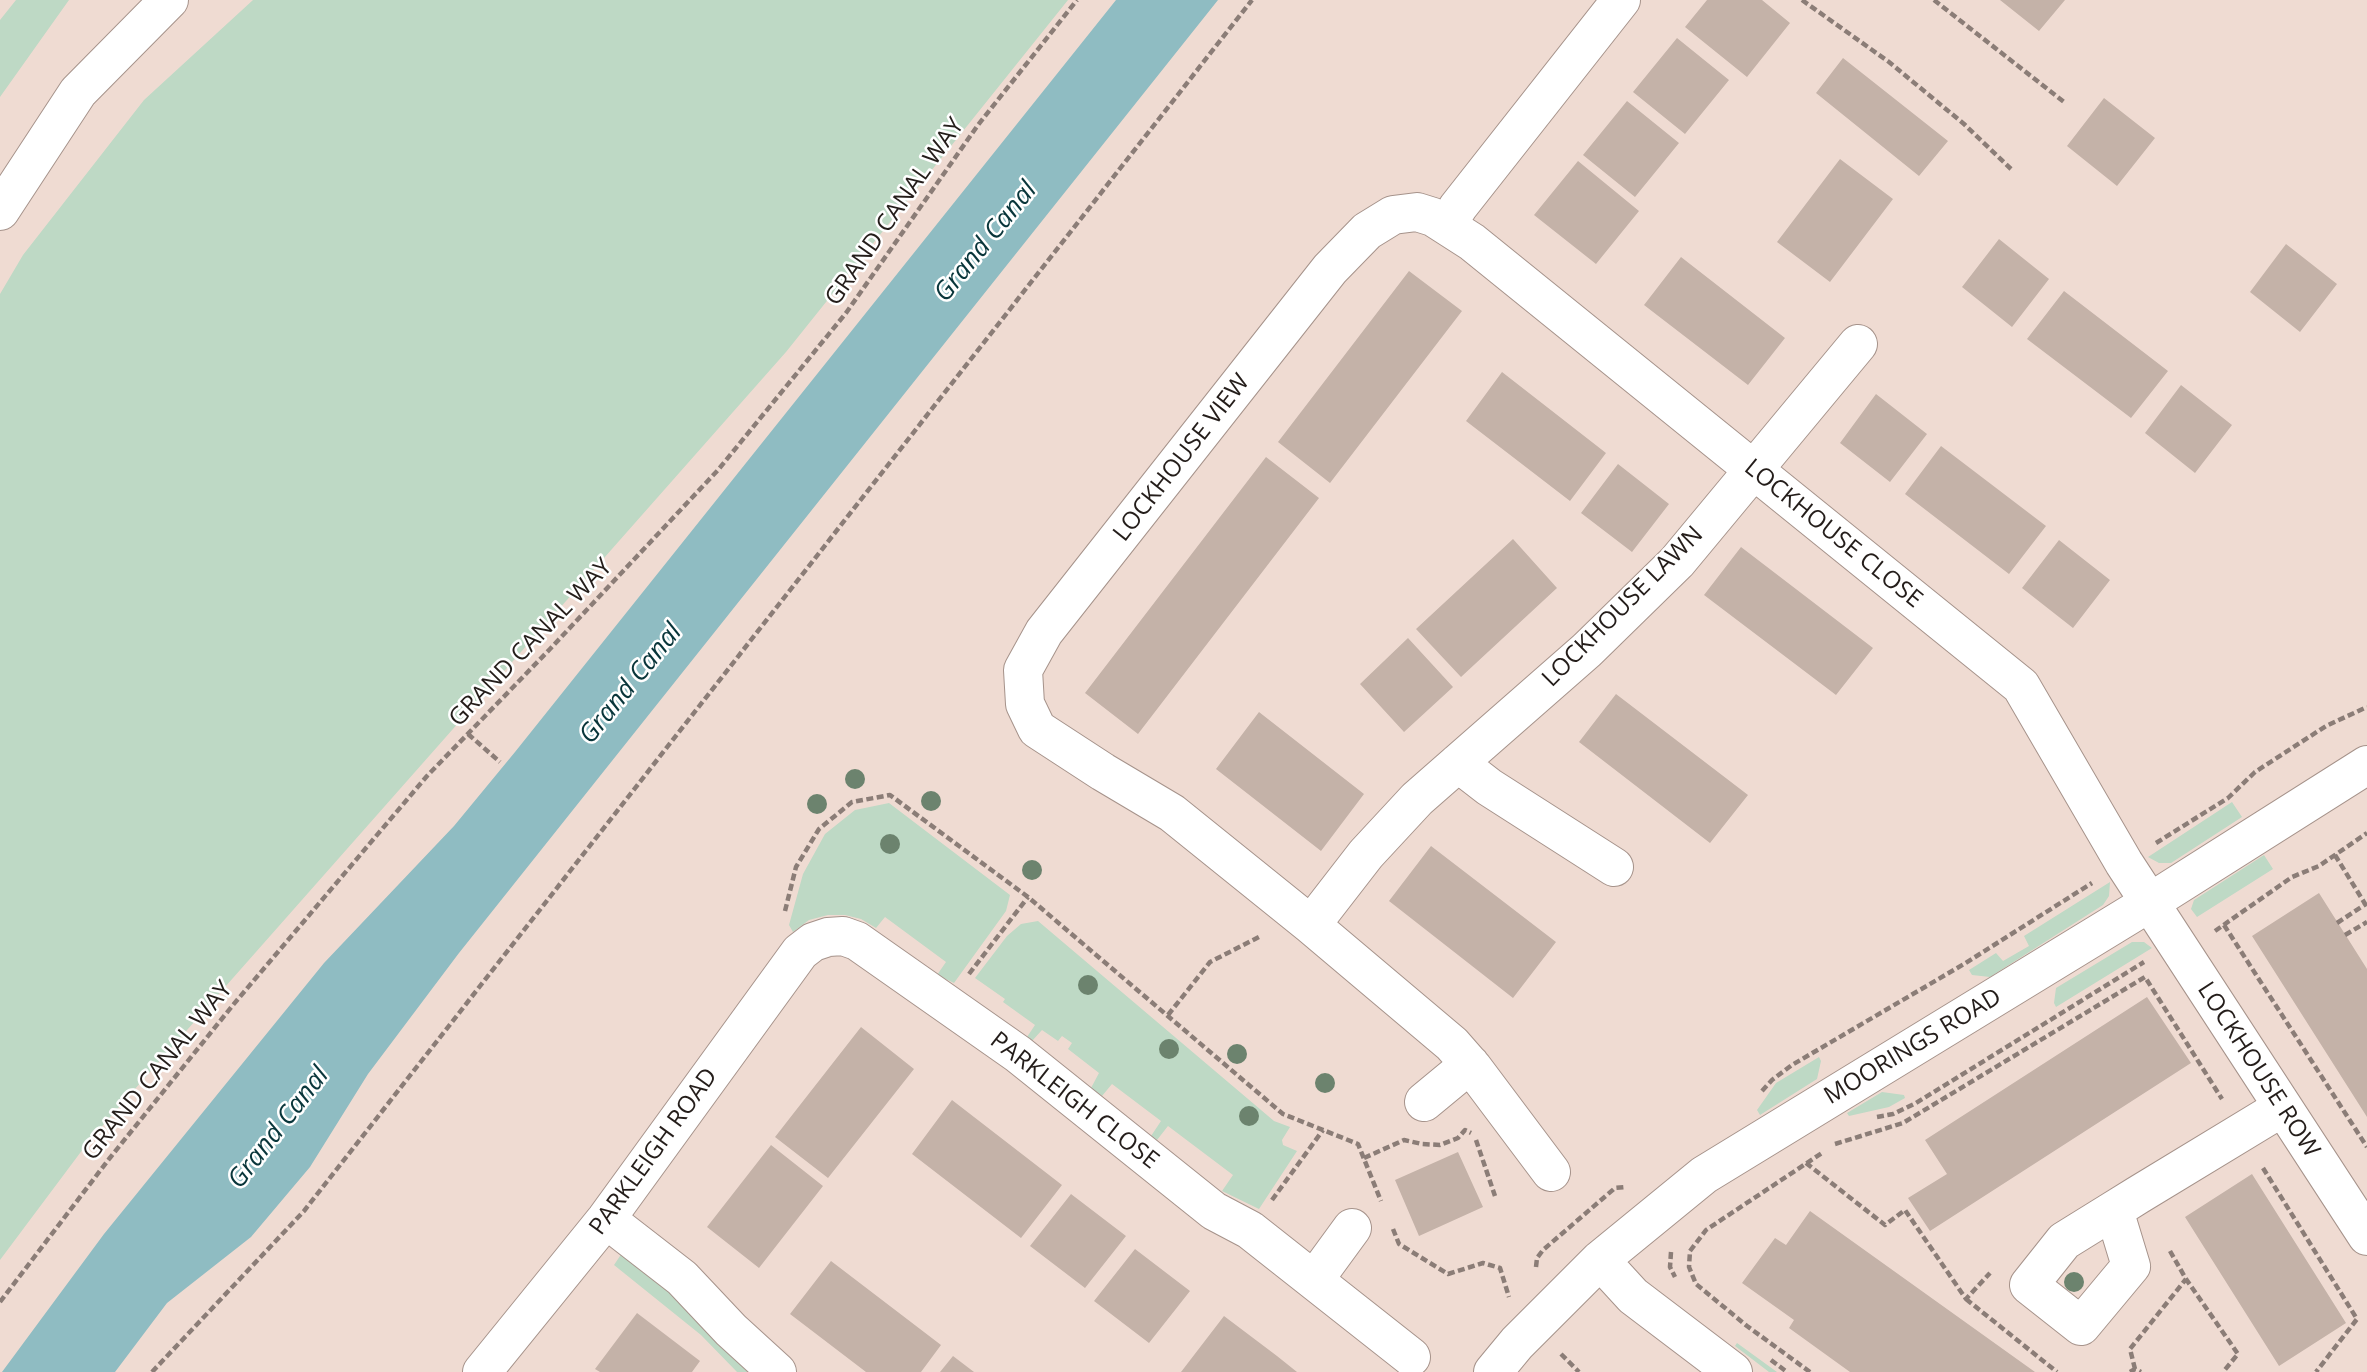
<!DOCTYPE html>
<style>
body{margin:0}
canvas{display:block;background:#efdbd2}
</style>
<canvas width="2367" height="1372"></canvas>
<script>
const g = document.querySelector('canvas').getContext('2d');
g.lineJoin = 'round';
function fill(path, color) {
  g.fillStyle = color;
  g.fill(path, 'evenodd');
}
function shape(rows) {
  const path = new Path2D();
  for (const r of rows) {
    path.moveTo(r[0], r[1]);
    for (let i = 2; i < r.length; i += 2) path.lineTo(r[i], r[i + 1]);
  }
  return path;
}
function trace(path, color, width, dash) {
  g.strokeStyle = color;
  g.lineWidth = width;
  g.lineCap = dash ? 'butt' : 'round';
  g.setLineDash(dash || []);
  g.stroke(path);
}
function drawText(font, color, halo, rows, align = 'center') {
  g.font = font + ' "Open Sans",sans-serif';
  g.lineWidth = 5;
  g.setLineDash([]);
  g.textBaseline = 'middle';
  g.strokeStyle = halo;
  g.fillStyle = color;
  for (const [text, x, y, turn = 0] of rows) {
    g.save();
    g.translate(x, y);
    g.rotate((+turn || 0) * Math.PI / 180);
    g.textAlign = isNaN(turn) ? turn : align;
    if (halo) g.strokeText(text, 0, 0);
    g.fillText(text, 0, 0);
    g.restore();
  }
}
const green = shape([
 [16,0,69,0,0,97,0,20],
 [253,0,1068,0,786,352,89,1141,0,1260,0,294,23,255,144,100],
 [2232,802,2242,817,2171,863,2159,863,2148,857],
 [889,803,1010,895,1006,911,954,983,937,975,946,962,885,917,876,928,861,919,845,915,828,915,809,920,793,932,789,925,803,874,825,834,855,810],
 [2264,855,2273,869,2197,917,2191,909,2194,900],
 [2110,882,2109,896,2103,905,1990,977,1972,975,1969,970,1996,953,2003,961,2029,946,2024,936],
 [1038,921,1274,1121,1290,1127,1282,1140,1283,1145,1297,1151,1259,1209,1222,1191,1233,1175,1168,1126,1157,1140,1151,1136,1161,1121,1112,1084,1102,1096,1091,1088,1099,1073,1068,1049,1072,1043,1062,1036,1058,1041,1042,1030,1032,1041,1027,1037,1035,1025,1003,1002,1005,999,975,978,1007,936,1021,924],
 [2132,942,2144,942,2152,948,2056,1007,2054,1003,2056,988],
 [1819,1057,1821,1061,1817,1079,1760,1115,1757,1110,1776,1083],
 [1882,1092,1904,1095,1905,1098,1889,1107,1849,1116,1847,1113],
 [622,1253,684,1302,750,1372,737,1372,701,1335,614,1265],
 [1737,1343,1777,1372,1769,1372,1735,1346]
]);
const water = shape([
 [1116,0,1218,0,459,953,368,1074,310,1167,251,1237,167,1303,115,1372,2,1372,104,1234,324,963,454,826,515,752]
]);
const building = shape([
 [1707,0,1762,0,1790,23,1747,77,1685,27],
 [2000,0,2065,0,2039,31],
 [1677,38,1729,80,1685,134,1633,92],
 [1843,58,1948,141,1919,176,1816,93],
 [2104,98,2155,138,2117,186,2067,146],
 [1627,101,1679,143,1635,197,1583,155],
 [1840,159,1893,199,1830,282,1777,242],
 [1578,161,1639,211,1596,264,1534,215],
 [1999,239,2049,279,2012,327,1962,287],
 [2286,244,2337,284,2300,332,2250,292],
 [1681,257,1785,338,1748,385,1644,305],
 [1409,271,1462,311,1330,483,1278,442],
 [2064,291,2168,371,2131,418,2027,339],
 [1502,372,1606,453,1570,501,1466,421],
 [2181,385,2232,425,2195,473,2145,433],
 [1876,394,1927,434,1890,482,1840,443],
 [1941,446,2046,526,2009,574,1905,494],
 [1266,457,1319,498,1138,734,1085,693],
 [1618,464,1669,504,1632,552,1581,513],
 [1513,539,1557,588,1461,677,1416,629],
 [2059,540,2110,580,2073,628,2022,588],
 [1741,547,1873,648,1836,695,1704,595],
 [1408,638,1453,687,1404,732,1360,684],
 [1616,694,1748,795,1710,843,1579,742],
 [1259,712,1364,794,1321,851,1216,769],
 [1431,846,1556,942,1513,998,1389,901],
 [2319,893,2367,969,2367,1117,2252,936],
 [2147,997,2191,1063,1930,1231,1908,1198,1947,1174,1925,1140],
 [861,1027,914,1069,828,1178,775,1137],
 [952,1100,1062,1185,1021,1238,912,1154],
 [771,1145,823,1186,759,1268,707,1227],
 [1458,1152,1483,1207,1419,1236,1395,1180],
 [2252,1174,2346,1323,2279,1366,2185,1217],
 [1071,1194,1126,1236,1085,1288,1030,1246],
 [1810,1211,2035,1372,1850,1372,1789,1328,1794,1320,1742,1283,1775,1238,1786,1245],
 [1135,1249,1190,1291,1149,1343,1094,1301],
 [831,1261,941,1345,921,1372,866,1372,790,1314],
 [637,1313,700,1361,692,1372,600,1372,595,1369],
 [1224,1316,1277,1356,1297,1372,1181,1372],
 [953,1356,974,1372,940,1372]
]);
const path = shape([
 [1802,0,1889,62,1964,124,2011,169],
 [1934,0,2064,102],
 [468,734,500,762],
 [2156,843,2228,798,2255,772,2326,726,2367,707],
 [2335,855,2367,907],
 [785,911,796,867,819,829,852,802,890,795,1028,897,1283,1114,1358,1144,1381,1201],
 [2337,923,2366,904],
 [2224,925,2367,1147],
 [2215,931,2292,877,2319,866,2367,833],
 [2345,935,2367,922],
 [969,974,1028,897],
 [1168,1015,1210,962,1261,936],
 [1762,1091,1772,1080,1792,1065,1964,964,2092,883],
 [1877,1117,1893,1114,1916,1103,2144,962],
 [1476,1140,1495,1196],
 [1835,1144,1903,1123,2145,977,2222,1099],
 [1364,1158,1404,1140,1422,1144,1440,1145,1458,1138,1465,1130,1471,1133],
 [1806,1163,1885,1225,1905,1210,1966,1299,1990,1273],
 [2263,1168,2357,1319,2316,1372],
 [1272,1200,1323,1130],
 [1393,1229,1399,1244,1448,1274,1483,1263,1500,1268,1509,1297],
 [2170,1251,2186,1279,2238,1354,2223,1372],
 [1671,1252,1670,1267,1675,1277],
 [1536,1267,1537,1258,1543,1250,1615,1188,1625,1187],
 [1966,1299,2057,1372],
 [0,1302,109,1159,233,1005,427,776,550,649,718,470,846,313,978,125,1077,0],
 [1561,1354,1579,1372],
 [1771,1360,1787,1372],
 [2135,1369,2130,1349,2186,1279],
 [152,1372,304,1211,1252,0],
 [1810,1372,1747,1326,1696,1284,1689,1267,1690,1251,1706,1230,1822,1153],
 [2130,1372,2135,1369,2141,1372]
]);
const minor = shape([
 [0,211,78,92,169,0],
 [1448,224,1458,207,1621,0],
 [1458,763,1489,787,1614,867],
 [1311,925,1366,854,1417,799,1587,650,1677,562,1858,344],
 [1424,1102,1470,1064],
 [1551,1172,1473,1068,1452,1044,1311,925,1172,813,1103,772,1037,729,1025,704,1023,670,1044,632,1330,269,1367,231,1393,215,1417,212,1433,217,1472,242,2021,686,2124,863,2367,1236],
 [2114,1210,2131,1266,2081,1326,2029,1285,2064,1241,2114,1210,2138,1195,2283,1107],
 [606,1219,682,1278,731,1330,777,1372],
 [1600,1260,1633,1296,1733,1372],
 [1314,1280,1352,1228],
 [482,1372,606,1219,800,952,813,942,828,937,843,936,857,941,1018,1054,1214,1211,1250,1230,1411,1357],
 [1493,1372,1517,1343,1600,1260,1704,1175,2149,903,2367,765]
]);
const trees = [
 [855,779],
 [931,801],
 [817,804],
 [890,844],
 [1032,870],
 [1088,985],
 [1169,1049],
 [1237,1054],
 [1325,1083],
 [1249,1116],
 [2074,1282]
];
const streetNames = [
 ["GRAND CANAL WAY",895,212,-55],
 ["LOCKHOUSE VIEW",1182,458,-52],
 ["LOCKHOUSE CLOSE",1833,534,39],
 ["LOCKHOUSE LAWN",1623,607,-45],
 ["GRAND CANAL WAY",531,643,-46],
 ["MOORINGS ROAD",1913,1047,-31],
 ["LOCKHOUSE ROW",2258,1070,57],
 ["GRAND CANAL WAY",158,1071,-51],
 ["PARKLEIGH CLOSE",1074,1101,38],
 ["PARKLEIGH ROAD",654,1152,-54]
];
const waterNames = [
 ["Grand Canal",986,242,-51],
 ["Grand Canal",631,684,-51],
 ["Grand Canal",279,1128,-52]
];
fill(green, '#bed9c5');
fill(water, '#8fbcc2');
fill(building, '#c4b2a8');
trace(minor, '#a6938b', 40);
trace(path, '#8b7d77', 4.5, [7, 3.5]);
trace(minor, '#fff', 38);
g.fillStyle = '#6c836e';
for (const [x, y] of trees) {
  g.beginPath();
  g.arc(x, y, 10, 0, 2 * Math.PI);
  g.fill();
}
drawText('24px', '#241d1a', '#fff', streetNames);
drawText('italic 26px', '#08353a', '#fff', waterNames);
</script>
